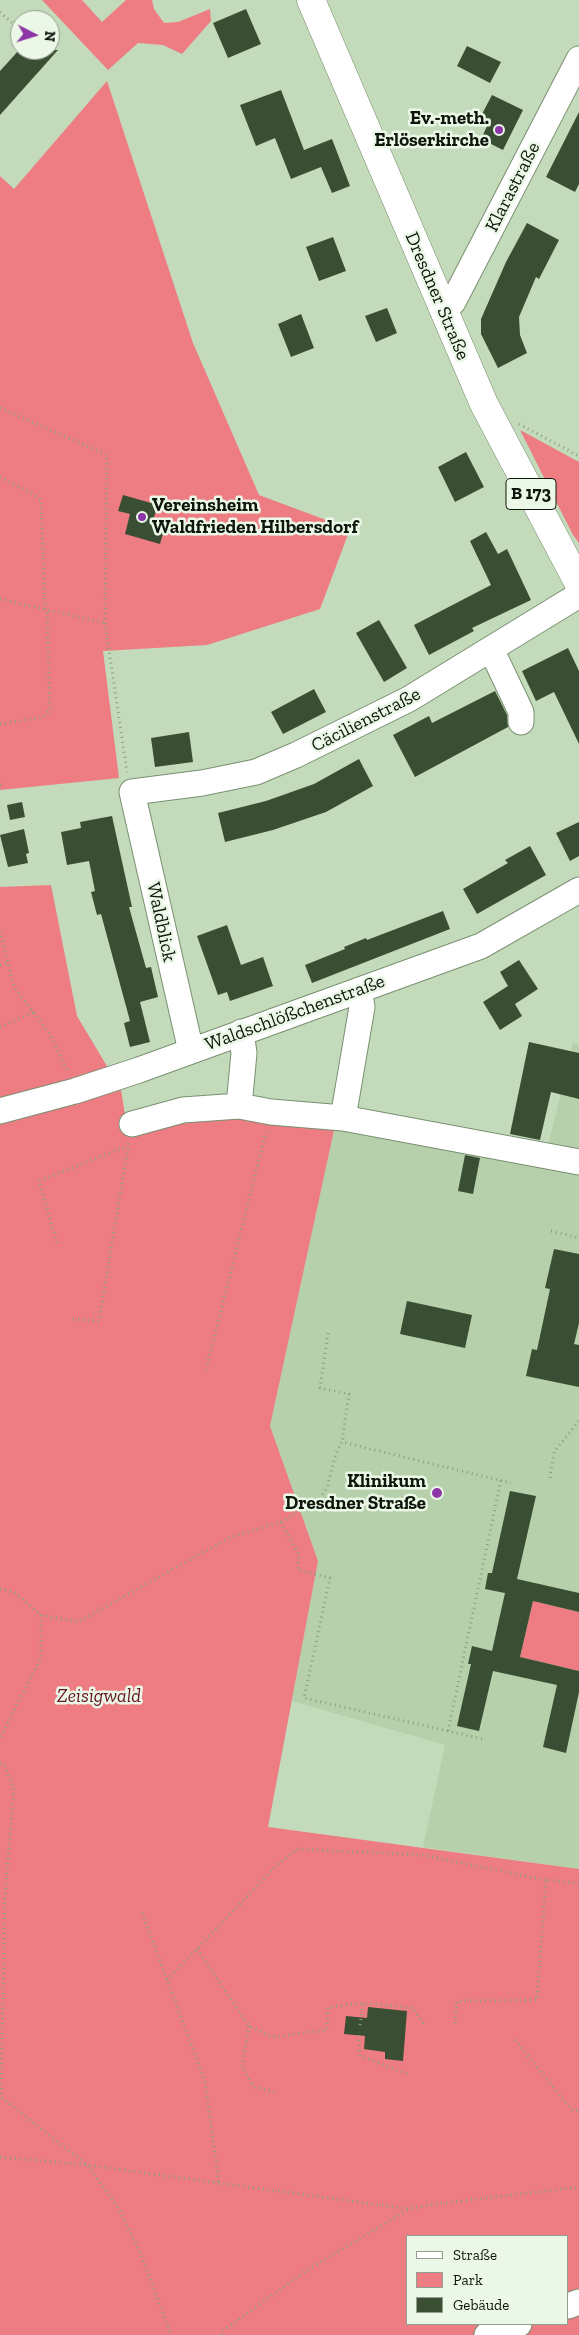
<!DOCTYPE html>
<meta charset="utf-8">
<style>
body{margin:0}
#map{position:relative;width:579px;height:2335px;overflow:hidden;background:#c3dbba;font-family:"Zilla Slab",serif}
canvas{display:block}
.legend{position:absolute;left:406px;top:2235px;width:162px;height:90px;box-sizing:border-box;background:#ebf8e7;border:1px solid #939e8f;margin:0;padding:6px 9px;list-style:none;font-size:15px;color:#0e160b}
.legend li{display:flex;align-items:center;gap:10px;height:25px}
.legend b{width:25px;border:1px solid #939e8f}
.north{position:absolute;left:10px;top:10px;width:50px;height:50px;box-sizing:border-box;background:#ebf8e7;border:1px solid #939e8f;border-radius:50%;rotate:95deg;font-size:14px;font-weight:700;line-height:20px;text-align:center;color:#0e160b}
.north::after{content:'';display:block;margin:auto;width:18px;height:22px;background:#8c37a5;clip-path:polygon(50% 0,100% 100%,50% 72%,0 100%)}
</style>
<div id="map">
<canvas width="579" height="2335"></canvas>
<ul class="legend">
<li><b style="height:6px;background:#fff"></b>Straße</li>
<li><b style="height:14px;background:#ee7c83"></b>Park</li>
<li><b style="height:14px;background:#3a4e33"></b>Gebäude</li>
</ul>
<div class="north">N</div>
</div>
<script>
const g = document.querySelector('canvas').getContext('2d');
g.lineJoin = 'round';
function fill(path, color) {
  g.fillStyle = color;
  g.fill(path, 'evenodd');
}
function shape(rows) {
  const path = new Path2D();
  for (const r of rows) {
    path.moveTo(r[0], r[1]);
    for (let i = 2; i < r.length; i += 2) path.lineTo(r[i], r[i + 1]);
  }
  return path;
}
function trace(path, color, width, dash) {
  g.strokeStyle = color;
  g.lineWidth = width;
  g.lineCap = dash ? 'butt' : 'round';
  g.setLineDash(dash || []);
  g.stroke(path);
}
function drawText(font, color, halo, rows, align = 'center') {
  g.font = font + ' "Zilla Slab",serif';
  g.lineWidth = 5;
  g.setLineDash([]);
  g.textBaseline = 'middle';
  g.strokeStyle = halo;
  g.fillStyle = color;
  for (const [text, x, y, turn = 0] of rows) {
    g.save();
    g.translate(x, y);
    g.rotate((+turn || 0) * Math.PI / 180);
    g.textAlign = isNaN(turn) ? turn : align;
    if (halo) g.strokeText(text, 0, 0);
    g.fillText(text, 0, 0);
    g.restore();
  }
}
const built = shape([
 [573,1043,579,1044,579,1869,423,1847,445,1745,292,1701,318,1561,270,1426,336,1121,547,1150]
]);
const green = shape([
 [42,0,82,0,102,22,126,0,152,0,154,9,164,23,178,22,210,9,211,21,182,54,163,45,138,43,108,70],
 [107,81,193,343,259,495,350,529,320,609,207,645,103,651,119,778,0,790,0,176,14,189],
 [520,430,579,462,579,543,573,535],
 [51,885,77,1016,108,1068,0,1099,0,887],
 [121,1090,127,1127,205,1112,336,1121,270,1426,318,1561,268,1827,579,1869,579,2335,0,2335,0,1121],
 [408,2236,568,2236,568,2324,408,2324],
 [533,1601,579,1612,579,1671,520,1657]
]);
const building = shape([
 [246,9,261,44,228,58,213,23],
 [467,46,501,62,490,83,457,66],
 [19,50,58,50,0,115,0,71],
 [281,90,304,150,332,139,350,186,332,193,321,167,291,179,275,138,256,146,240,105],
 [492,95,523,110,503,150,481,139,489,122,483,118,484,115,482,114],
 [579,112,579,184,575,192,546,177],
 [527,223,559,240,539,279,536,277,519,317,520,335,527,353,498,368,481,334,481,319,506,262],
 [333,237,346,271,319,281,306,247],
 [387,308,397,333,376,342,365,316],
 [301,314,314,348,291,357,278,324],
 [466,452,484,487,455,502,438,467],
 [123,495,158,505,153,520,166,523,160,544,125,534,130,514,118,511],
 [486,532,498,554,507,549,531,600,472,628,474,631,429,655,414,625,491,585,470,541],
 [379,620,407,668,384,682,356,633],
 [568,648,579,671,579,744,554,692,536,701,522,671],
 [314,689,326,712,283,734,271,712],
 [495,691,507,715,508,727,415,777,393,735,429,716,432,723],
 [189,732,193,762,155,767,151,738],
 [359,759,373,786,326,812,273,830,225,842,218,813,266,801,314,784],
 [22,802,25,817,10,820,7,805],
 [112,816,132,907,129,907,146,968,151,967,158,997,140,1002,150,1042,130,1047,124,1023,130,1021,101,914,97,915,91,892,95,891,89,861,67,865,61,832,81,828,80,822],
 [579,822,579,856,570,861,556,833],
 [24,829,29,853,26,854,28,863,8,867,0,835],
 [530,846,546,875,477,914,463,889,508,863,505,860],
 [443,911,450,929,312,983,305,965,345,949,344,947,366,938,367,940],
 [227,925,241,965,263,957,273,986,230,1001,227,992,218,995,197,936],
 [519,960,538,989,515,1004,522,1016,500,1030,483,1002,508,986,500,972],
 [529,1042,579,1053,579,1099,551,1092,540,1140,510,1134],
 [465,1155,480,1158,473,1194,458,1191],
 [554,1249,579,1254,579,1323,574,1344,579,1345,579,1387,526,1376,532,1349,537,1350,550,1289,545,1288],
 [407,1301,472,1315,465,1348,400,1334],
 [510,1491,536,1496,517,1579,579,1593,579,1612,533,1601,520,1657,579,1671,579,1692,566,1753,543,1747,557,1685,493,1671,479,1731,457,1726,471,1664,468,1664,472,1646,492,1651,505,1593,485,1589,488,1573,492,1573],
 [368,2007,407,2011,403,2061,385,2059,385,2052,364,2049,365,2036,344,2034,346,2016,367,2018]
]);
const path = shape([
 [0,12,20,30],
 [0,408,107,455,105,623,127,772],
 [519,424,579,456],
 [0,477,35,495,41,501,45,609],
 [0,599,105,623],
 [0,724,43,717,50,709,47,609],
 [0,785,3,785],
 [0,931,14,987,49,1033,68,1071],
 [0,965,7,963],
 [0,1027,34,1012],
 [551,1231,579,1238],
 [57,1243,39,1181,127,1146],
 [73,1319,99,1321,129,1142],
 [328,1333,320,1388,349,1394,342,1442],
 [206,1370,266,1132],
 [550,1478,554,1452,579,1421],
 [281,1522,299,1555,298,1570,330,1578,304,1698,483,1739],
 [0,1589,14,1592,41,1615,41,1658,0,1738],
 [41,1615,78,1622,231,1537,281,1522,319,1499,327,1488,336,1453,342,1442,511,1483],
 [448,1731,501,1480],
 [0,1763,4,1765,14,1788,5,1896,1,2097,87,2165,118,2207,140,2252,171,2335],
 [142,1913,205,2081,219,2183],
 [197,1949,249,2026,272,2037,327,2030,328,2007,363,2003],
 [167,1980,275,1867,297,1849,422,1855,546,1880],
 [455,2023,457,2001,537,2000,546,1880,579,1883],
 [360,2025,363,2003,413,2008,424,2024],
 [249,2026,242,2067,254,2087,274,2092],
 [359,2035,360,2056,410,2075],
 [515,2040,573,2111,579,2110],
 [0,2157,87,2165,409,2209,435,2204,579,2187],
 [221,2335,221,2332,306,2271,409,2209]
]);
const minor = shape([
 [443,311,453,302,579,59],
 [491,649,521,712,521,722],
 [241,1032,244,1053,239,1106,271,1112,343,1118,362,1007,359,990],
 [191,1051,132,792,202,783,256,772,296,755,409,699,579,595],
 [0,1111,75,1091,139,1070,481,946,579,890],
 [343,1118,579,1162],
 [132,1124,183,1110,239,1106],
 [568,2306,579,2302],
 [487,2335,519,2324]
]);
const major = shape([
 [311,0,484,404,579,584]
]);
const markers = [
 [499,130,5,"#8c37a5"],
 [142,517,5,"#8c37a5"],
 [437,1493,6,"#8c37a5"]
];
const shields = [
 [531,494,50]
];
const shieldNames = [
 ["B 173",531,494]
];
const poiNames = [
 ["Ev.-meth.",489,119],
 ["Erlöserkirche",489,141],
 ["Vereinsheim",152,506,"left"],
 ["Waldfrieden Hilbersdorf",152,528,"left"],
 ["Klinikum",426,1482],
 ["Dresdner Straße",426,1504]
];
const streetNames = [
 ["Klarastraße",513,187,-63],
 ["Dresdner Straße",437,296,67],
 ["Cäcilienstraße",366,720,-27],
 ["Waldblick",161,922,78],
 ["Waldschlößchenstraße",295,1013,-20]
];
const parkNames = [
 ["Zeisigwald",99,1697]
];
fill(built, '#b5d0aa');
fill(green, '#ee7c83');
fill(building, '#3a4e33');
trace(minor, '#799071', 27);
trace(major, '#799071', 29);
trace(path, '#8b9e84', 3, [1, 4]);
trace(minor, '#fff', 25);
trace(major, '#fff', 28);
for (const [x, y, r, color] of markers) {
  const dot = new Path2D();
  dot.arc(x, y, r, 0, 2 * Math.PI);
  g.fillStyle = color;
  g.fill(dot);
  trace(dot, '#ebf8e7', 2);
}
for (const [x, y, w] of shields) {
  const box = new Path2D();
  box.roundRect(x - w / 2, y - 15.5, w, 31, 4);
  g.fillStyle = '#ebf8e7';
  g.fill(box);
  trace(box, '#0e160b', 1);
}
drawText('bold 18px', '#0e160b', null, shieldNames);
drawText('bold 19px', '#0e160b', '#ebf8e7', poiNames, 'right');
drawText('19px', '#0e160b', '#ebf8e7', streetNames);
drawText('italic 19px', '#641622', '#ebf8e7', parkNames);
</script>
